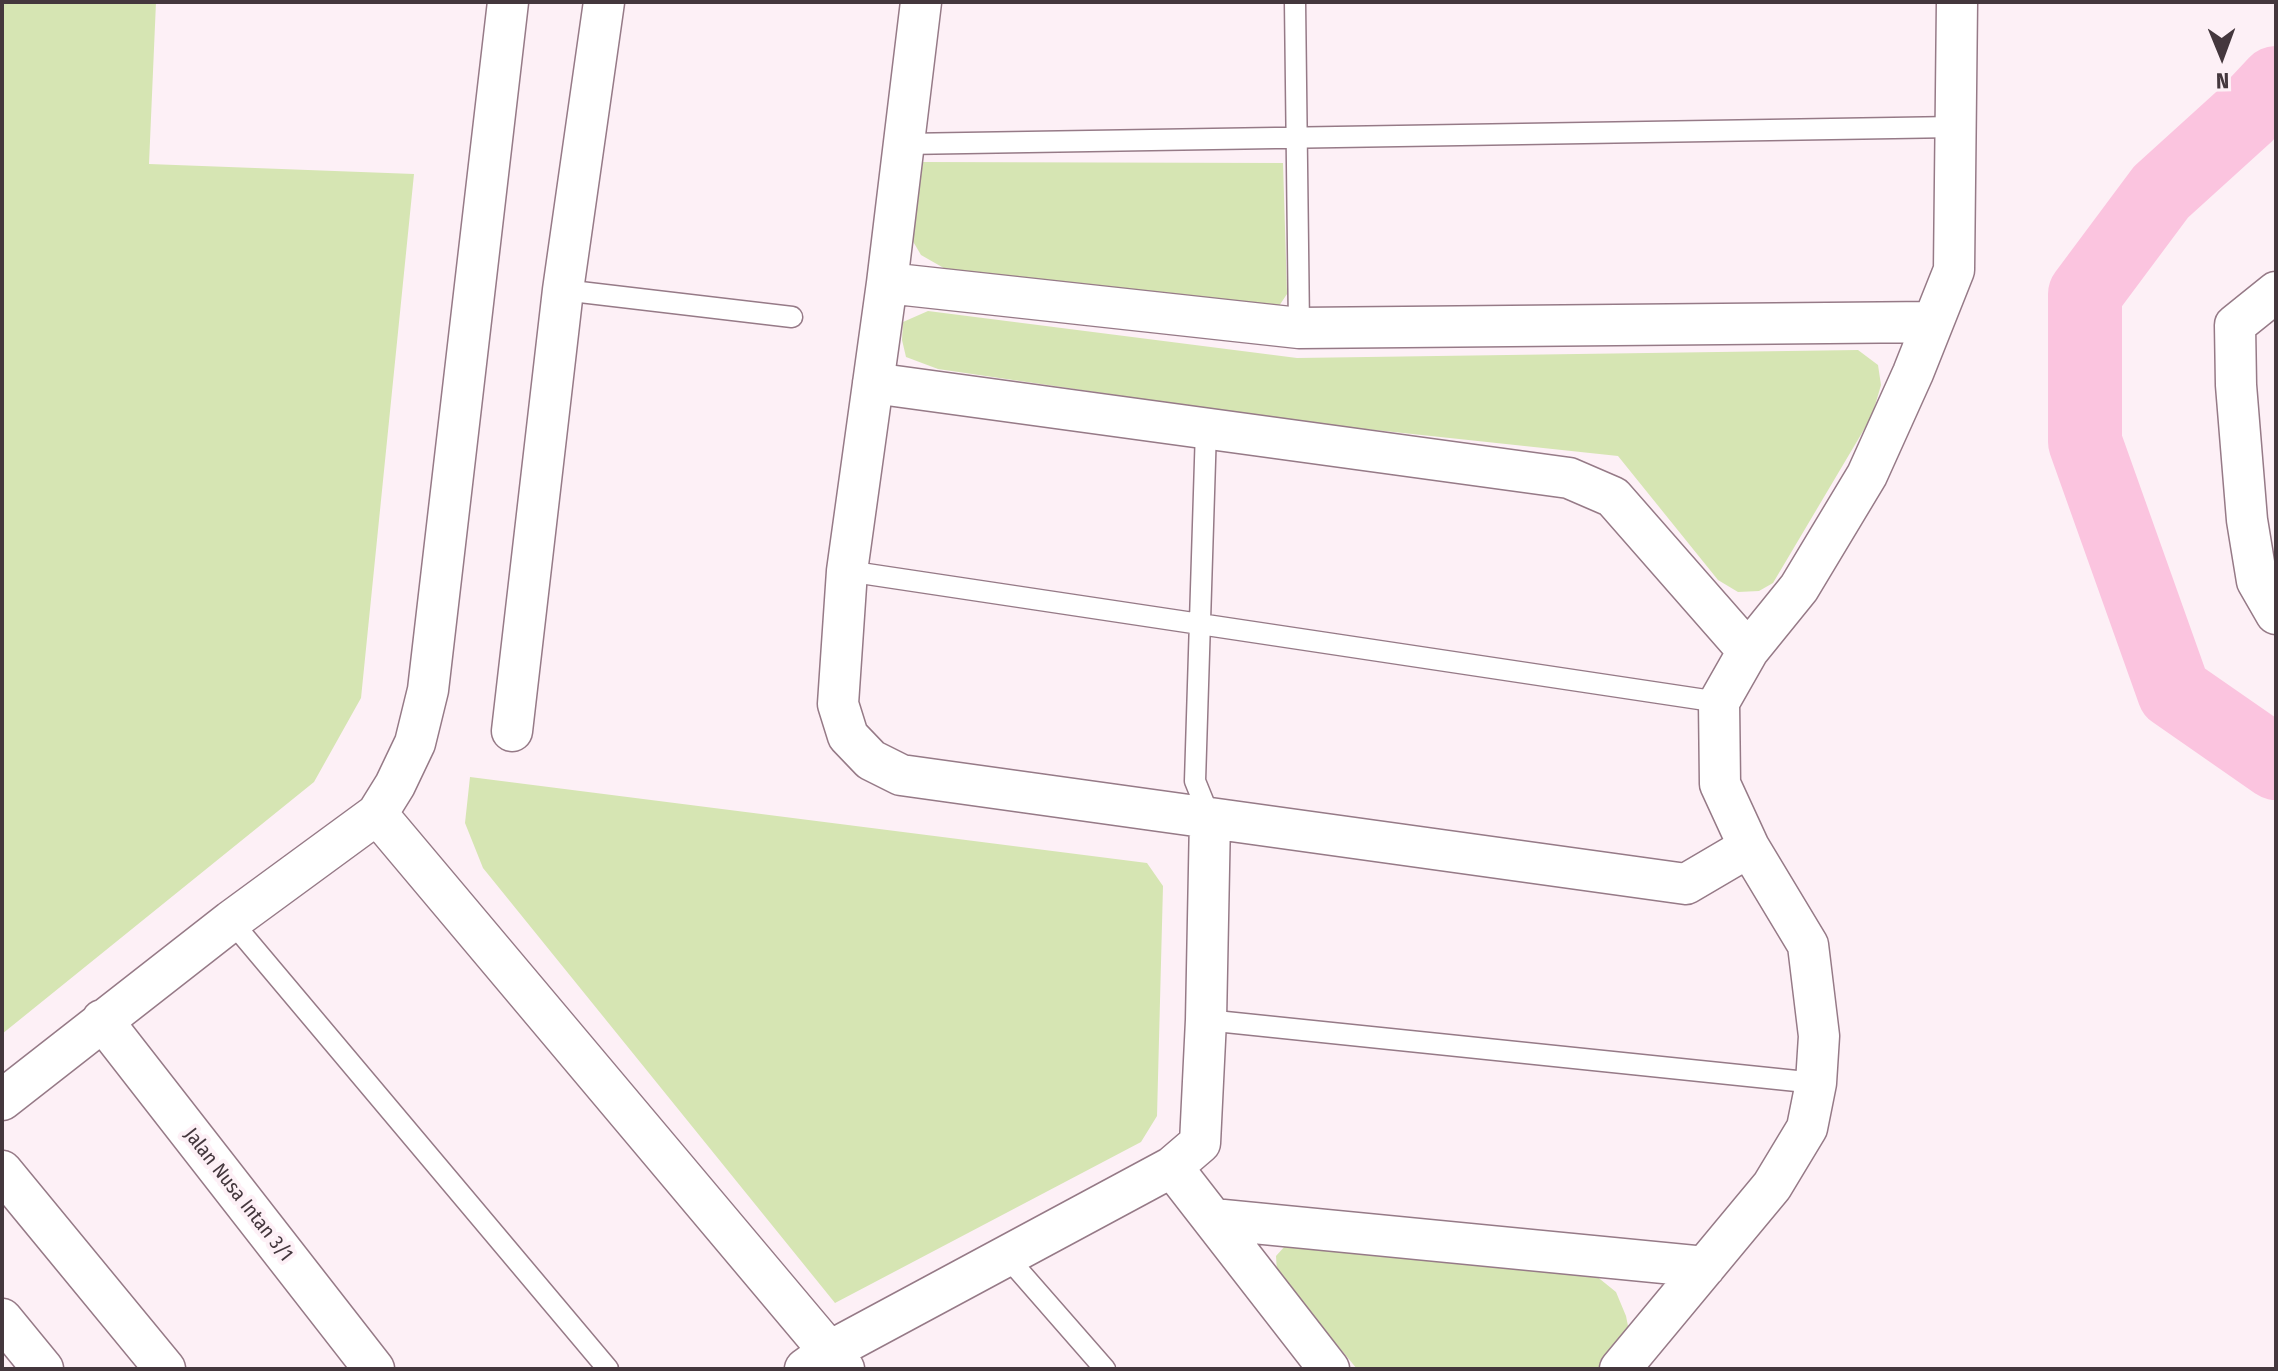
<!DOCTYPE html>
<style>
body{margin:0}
#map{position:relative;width:2278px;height:1371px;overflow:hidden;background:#fdf0f6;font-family:"Fira Sans Condensed",sans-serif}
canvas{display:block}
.frame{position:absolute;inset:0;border:4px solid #44373d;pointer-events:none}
.north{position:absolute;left:2182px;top:16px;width:80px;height:80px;-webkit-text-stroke:6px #fdf0f6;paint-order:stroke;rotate:179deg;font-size:22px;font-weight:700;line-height:32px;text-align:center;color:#44373d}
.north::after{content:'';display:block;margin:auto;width:28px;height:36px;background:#44373d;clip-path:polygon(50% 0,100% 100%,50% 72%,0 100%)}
</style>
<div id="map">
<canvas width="2278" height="1371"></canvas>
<div class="frame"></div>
<div class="north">N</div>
</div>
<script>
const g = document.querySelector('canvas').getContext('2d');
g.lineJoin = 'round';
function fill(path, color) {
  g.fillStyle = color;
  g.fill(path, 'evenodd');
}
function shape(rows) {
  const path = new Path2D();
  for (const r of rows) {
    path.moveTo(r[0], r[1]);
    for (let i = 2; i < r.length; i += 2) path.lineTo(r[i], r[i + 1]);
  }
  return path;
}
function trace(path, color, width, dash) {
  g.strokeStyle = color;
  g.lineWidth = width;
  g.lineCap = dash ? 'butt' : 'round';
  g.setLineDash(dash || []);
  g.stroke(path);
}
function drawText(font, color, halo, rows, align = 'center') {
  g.font = font + ' "Fira Sans Condensed",sans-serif';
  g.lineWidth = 8;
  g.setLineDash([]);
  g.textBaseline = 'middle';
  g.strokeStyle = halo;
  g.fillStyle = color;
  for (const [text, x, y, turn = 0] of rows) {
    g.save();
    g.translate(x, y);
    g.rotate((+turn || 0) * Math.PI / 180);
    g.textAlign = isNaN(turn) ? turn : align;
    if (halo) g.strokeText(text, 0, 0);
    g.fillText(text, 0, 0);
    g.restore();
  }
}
const green = shape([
 [2,2,156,2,149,164,414,174,361,698,314,782,2,1034],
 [923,162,1283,163,1287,294,1279,306,949,271,921,255,911,238],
 [928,311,1297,358,1858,350,1878,365,1881,385,1872,416,1773,583,1759,591,1738,592,1718,580,1618,456,1300,422,938,369,906,357,902,340,903,322],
 [470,777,1147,863,1163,886,1157,1116,1141,1142,835,1303,483,868,465,823],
 [1285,1246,1590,1271,1616,1292,1626,1316,1629,1331,1597,1369,1357,1369,1277,1272,1276,1256]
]);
const river = shape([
 [2276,83,2247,114,2161,192,2085,294,2085,442,2174,692,2276,763]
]);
const lane = shape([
 [1295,2,1299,328],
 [904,144,1955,127],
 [563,290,792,317],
 [1206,429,1195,781,1210,818],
 [847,571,1719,702],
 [231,921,608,1369],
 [1206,1020,1816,1083],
 [1007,1257,1105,1369]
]);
const street = shape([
 [887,283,1299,328,1933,322],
 [2276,292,2235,325,2236,385,2247,520,2257,581,2276,614],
 [873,383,1569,478,1613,497,1748,651],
 [512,731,563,290,604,2],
 [377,814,844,1369],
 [1210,818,1686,884,1749,847],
 [102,1020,374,1369],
 [2,1100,231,921,377,814,395,785,415,743,428,690,508,2],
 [1172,1167,1329,1369],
 [2,1171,165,1369],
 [1213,1219,1705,1267],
 [2,1319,43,1369],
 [805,1369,830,1351,1172,1167,1200,1143,1206,1020,1210,818,901,775,871,760,848,736,838,704,847,571,887,283,921,2],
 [1620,1369,1772,1186,1807,1128,1816,1083,1819,1036,1808,945,1749,847,1720,784,1719,702,1748,651,1799,588,1867,475,1913,373,1954,270,1957,2]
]);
const streetNames = [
 ["Jalan Nusa Intan 3/1",238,1195,52]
];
fill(green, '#d6e5b3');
trace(river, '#fbc4df', 74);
trace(lane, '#967a87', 23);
trace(street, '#967a87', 43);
trace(lane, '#fff', 20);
trace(street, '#fff', 40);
drawText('20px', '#44373d', '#fdf0f6', streetNames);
</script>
